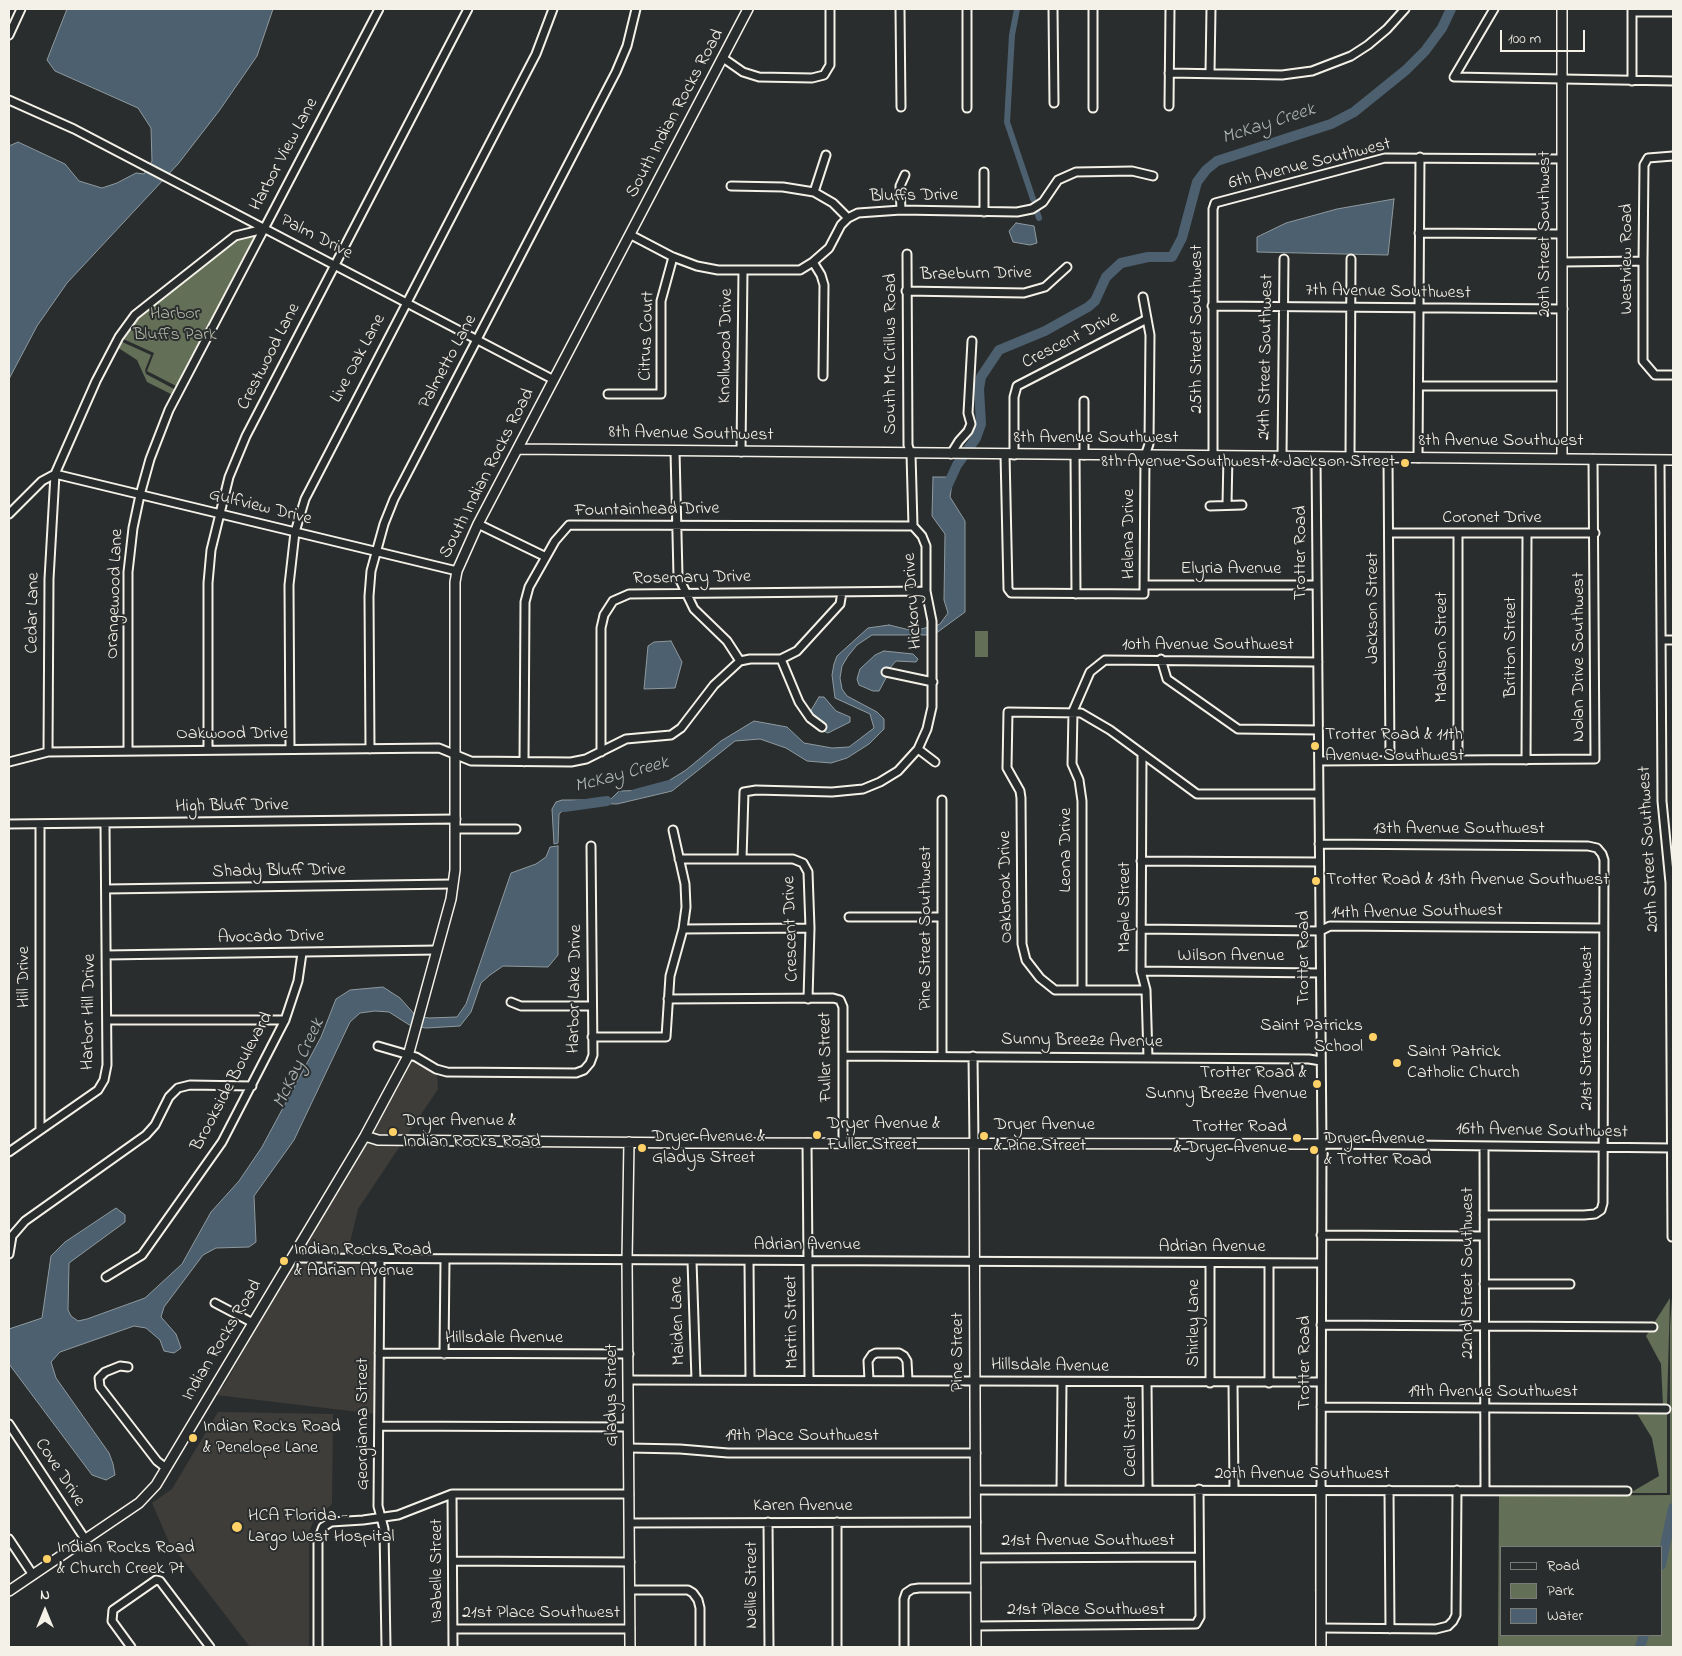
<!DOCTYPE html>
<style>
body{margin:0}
#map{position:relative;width:1682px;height:1656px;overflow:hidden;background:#2a2d2e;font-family:"Indie Flower",sans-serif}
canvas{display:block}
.frame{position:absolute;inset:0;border:10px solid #f4f1e8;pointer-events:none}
.legend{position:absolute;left:1500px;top:1546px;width:162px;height:90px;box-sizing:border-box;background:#2a2d2e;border:1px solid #7b7b78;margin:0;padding:6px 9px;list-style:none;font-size:15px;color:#f4f1e8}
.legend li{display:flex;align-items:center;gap:10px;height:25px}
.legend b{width:25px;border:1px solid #7b7b78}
.north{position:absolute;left:20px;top:1586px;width:50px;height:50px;-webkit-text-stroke:4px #2a2d2e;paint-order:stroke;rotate:0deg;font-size:14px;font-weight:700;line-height:20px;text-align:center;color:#f4f1e8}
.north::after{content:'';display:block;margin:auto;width:18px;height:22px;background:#f4f1e8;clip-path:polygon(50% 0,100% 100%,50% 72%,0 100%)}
.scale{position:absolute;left:1500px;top:30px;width:85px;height:22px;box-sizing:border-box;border:2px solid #f4f1e8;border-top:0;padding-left:6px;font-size:15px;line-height:18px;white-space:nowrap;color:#f4f1e8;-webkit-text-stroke:4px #2a2d2e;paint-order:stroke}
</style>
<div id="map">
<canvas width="1682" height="1656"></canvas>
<div class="frame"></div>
<ul class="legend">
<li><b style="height:6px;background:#2a2d2e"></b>Road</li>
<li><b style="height:14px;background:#636f56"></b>Park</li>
<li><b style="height:14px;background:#4c606f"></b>Water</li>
</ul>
<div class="north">N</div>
<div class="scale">100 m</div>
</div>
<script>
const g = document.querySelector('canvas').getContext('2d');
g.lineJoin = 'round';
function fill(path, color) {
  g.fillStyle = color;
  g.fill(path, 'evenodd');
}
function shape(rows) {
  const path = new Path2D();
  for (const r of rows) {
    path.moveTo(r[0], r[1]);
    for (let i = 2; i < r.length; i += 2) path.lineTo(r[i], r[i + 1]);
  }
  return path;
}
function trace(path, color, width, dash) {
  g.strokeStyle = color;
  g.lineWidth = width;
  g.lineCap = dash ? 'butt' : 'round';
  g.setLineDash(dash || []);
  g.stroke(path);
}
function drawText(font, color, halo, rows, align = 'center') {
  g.font = font + ' "Indie Flower",sans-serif';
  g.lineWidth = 4;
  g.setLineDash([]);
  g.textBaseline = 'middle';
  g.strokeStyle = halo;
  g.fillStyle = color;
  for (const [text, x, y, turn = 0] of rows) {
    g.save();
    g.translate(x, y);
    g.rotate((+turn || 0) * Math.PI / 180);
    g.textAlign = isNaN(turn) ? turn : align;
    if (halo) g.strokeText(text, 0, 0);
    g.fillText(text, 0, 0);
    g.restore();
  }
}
const built = shape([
 [410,1060,437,1073,438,1089,406,1137,369,1134],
 [366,1140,402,1143,358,1209,347,1255,297,1255],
 [294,1261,377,1263,376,1414,216,1395,225,1384],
 [218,1412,333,1414,332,1504,313,1522,309,1532,309,1647,250,1647,169,1542,152,1503,172,1489],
 [1236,1493,1318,1493,1318,1591,1313,1591,1314,1589,1314,1498,1311,1496,1236,1496]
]);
const green = shape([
 [264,229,180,388,147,371,154,353,119,337,135,315,235,236],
 [120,341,151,355,145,370,146,374,176,390,173,395,147,382,137,360,117,347],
 [975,631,988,631,988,657,975,657],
 [1673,1283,1673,1647,1498,1647,1499,1496,1670,1495,1670,1326],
 [1661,1547,1661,1635,1501,1635,1501,1547],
 [1670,1298,1667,1406,1663,1406,1661,1364,1646,1336,1650,1330,1656,1330,1654,1323],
 [1636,1412,1667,1412,1667,1493,1630,1493,1659,1476,1652,1438]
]);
const water = shape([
 [67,9,273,9,257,56,219,111,178,164,67,283,37,326,9,379,9,146,18,142,65,164,79,181,102,188,117,183,136,173,144,174,152,161,151,128,138,108,55,71,47,60,67,9],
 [1394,199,1388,255,1257,252,1257,237,1286,223,1337,209,1394,199],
 [1016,223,1034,226,1037,243,1030,245,1013,242,1009,231,1016,223],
 [933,477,953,477,950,497,965,521,965,612,935,634,935,626,940,624,948,613,944,600,945,534,932,516,933,477],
 [889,625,914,631,929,627,929,635,872,635,857,645,848,656,842,666,840,678,842,689,847,696,877,712,884,719,884,729,869,744,847,758,831,763,807,761,786,748,760,739,735,741,672,791,617,804,585,803,567,807,559,814,558,843,554,844,552,809,556,802,562,800,610,800,619,791,654,790,686,770,721,741,754,721,787,727,804,743,832,748,849,747,874,728,870,714,835,698,832,675,834,664,837,656,868,628,889,625],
 [671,641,682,662,675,688,644,689,648,646,654,642,671,641],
 [884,651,913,654,918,659,916,662,896,661,889,669,883,669,882,675,887,676,879,691,873,691,859,685,857,679,860,669,875,655,884,651],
 [819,697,824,697,836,711,850,717,850,722,828,733,823,731,826,726,810,712,819,697],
 [558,846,558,955,548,967,503,966,490,975,481,983,471,1012,460,1026,426,1028,411,1026,389,1012,375,1011,360,1013,350,1022,294,1140,254,1196,256,1242,249,1247,216,1248,203,1255,164,1307,161,1317,176,1334,181,1348,174,1353,164,1351,160,1340,146,1328,134,1326,60,1352,51,1362,56,1378,109,1453,113,1464,115,1475,106,1480,92,1475,9,1364,9,1329,42,1318,51,1256,65,1242,116,1208,125,1215,125,1222,69,1263,68,1310,71,1316,78,1321,87,1319,145,1298,182,1264,211,1212,239,1181,262,1147,321,1037,336,999,350,990,383,987,400,998,416,1016,429,1018,457,1017,466,1004,511,873,536,864,546,857,550,847,558,846]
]);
const canal = shape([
 [1017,9,1012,35,1007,122,1033,199],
 [1037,212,1039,218]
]);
const river = shape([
 [946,489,957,465,976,438,981,424,979,389,981,377,999,350,1045,331,1088,307,1095,301,1106,277,1121,263,1148,257,1172,257,1182,238,1197,182,1206,170,1217,161,1331,124,1354,112,1406,70,1425,51,1442,28,1451,9],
 [635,794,669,785],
 [564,807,607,801],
 [1661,1565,1673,1508],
 [1640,1647,1644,1635]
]);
const minor = shape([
 [900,9,901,107],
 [1053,9,1054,103],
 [1093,9,1093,108],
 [1494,9,1454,77,1673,81],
 [1632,9,1632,81],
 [1632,12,1673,12],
 [9,35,21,9],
 [723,58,743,72,759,77,812,78,824,75,830,65,830,9],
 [1169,73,1282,75,1312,71,1351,56,1368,45,1387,29,1405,9],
 [1210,73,1211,9],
 [9,100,74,129,554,380],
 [1169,106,1170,9],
 [967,108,967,9],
 [1673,156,1648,158,1644,165,1643,261,1643,361,1655,375,1673,375],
 [984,172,984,212],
 [731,186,783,187,814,192,833,203,848,218],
 [814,192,826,155],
 [901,210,900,186,905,175],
 [1419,233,1562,234],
 [631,235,673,257,697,266,718,270,800,270,813,262,829,248,841,225,848,218,858,213,901,210,1017,212,1032,209,1043,202,1058,180,1076,172,1132,171,1153,176],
 [813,262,821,275,824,285,823,376],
 [1563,262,1643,261],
 [906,291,1024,293,1045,287,1067,267],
 [1212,306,1563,309],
 [1419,386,1562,386],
 [608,394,661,394,661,301,673,257],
 [675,451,678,576,694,609,727,641,740,661],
 [741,452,743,270],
 [951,454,959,441,968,431,971,424,968,413,972,341],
 [1005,454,1008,589,1011,593,1144,594,1145,456,1149,444,1150,335,1143,297],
 [1014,455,1014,397,1017,386,1147,319],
 [1075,455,1076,594],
 [1084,455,1084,401],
 [1213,456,1213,209,1215,203,1385,158,1562,159],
 [1282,457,1284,259],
 [1316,457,1322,1144,1321,1489],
 [1350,457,1351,259],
 [1388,458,1390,759],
 [1418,458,1420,157],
 [1660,460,1662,801,1670,883,1672,1237],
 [1227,504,1228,456],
 [1210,506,1242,505],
 [9,514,42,481,55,474,96,381,119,337,135,315,235,236,264,229,379,9],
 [478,524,546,557],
 [1389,533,1595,533],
 [1458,534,1458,759],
 [1145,585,1317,585],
 [1662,640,1673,640],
 [781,659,799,702,810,718,822,727],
 [1161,659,1167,679,1238,729,1318,730],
 [886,672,933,682],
 [290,749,289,585,295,532,305,499,536,54,553,9],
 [370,749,369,596,371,571,384,524,394,499,616,72,627,46,636,9],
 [918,749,935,762],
 [128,750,128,572,133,528,140,495,150,459,169,410,264,229],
 [208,750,208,583,211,550,229,477,246,436,468,9],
 [48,752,49,579,55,474,457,571],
 [601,752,601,628,604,615,613,601,629,594,926,591],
 [1142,755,1141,971,1146,990,1148,1058],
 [1526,760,1527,534],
 [1319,761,1595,759,1593,459],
 [9,762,48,752,439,748,471,761,571,762,586,759,626,739,671,735,681,728,714,685,740,661,750,659,781,659,797,651,840,604,842,592],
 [524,762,525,602,529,587,555,541,569,525,913,526],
 [9,824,456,819],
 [40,824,40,1130],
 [456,829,516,829],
 [1319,844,1588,846,1597,848,1602,854,1604,860,1603,1203,1601,1210,1595,1214,1584,1215,1484,1215],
 [679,859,793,859,803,863,808,872,810,928,808,999],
 [742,859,744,792,756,790,832,792,863,789,880,782,898,771,918,749,927,729,932,707,932,621,926,591,926,546,922,536,913,526,911,454,908,445,907,254],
 [1141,861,1319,862],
 [106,889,453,884],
 [849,917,941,917],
 [683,929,810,928],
 [1141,929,1320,931,1330,926,1603,928],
 [106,955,437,950],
 [1141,971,1320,973],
 [1082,990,1082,801,1079,780,1072,764,1073,711,1090,672,1105,660,1318,662],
 [1146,990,1055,990,1040,978,1026,960,1022,944,1021,798,1020,791,1007,768,1008,712,1081,713,1110,730,1197,794,1319,794],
 [668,999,833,998,840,1000,843,1007,843,1143],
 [511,1002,521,1006,592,1006],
 [107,1020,285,1020],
 [592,1037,666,1037,670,976,683,929,686,907,685,884,673,830],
 [378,1046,416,1057,436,1069,447,1072,576,1073,584,1070,590,1063,593,1055,591,846],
 [843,1056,1309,1059,1321,1061],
 [942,1056,942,800],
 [973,1056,974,1144],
 [807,1143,809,1380],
 [1322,1144,1671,1148],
 [1484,1146,1485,1490],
 [9,1152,98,1090,104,1080,107,1065,105,824],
 [1321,1235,1484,1236],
 [9,1254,12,1236,25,1221,146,1135,155,1125,169,1097,178,1088,190,1085,252,1086],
 [292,1258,1321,1263],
 [380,1259,378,1506,384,1529,386,1647],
 [692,1261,696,1380],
 [749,1261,750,1380],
 [106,1277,142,1255,222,1142,285,1020,298,981,302,953],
 [1484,1284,1570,1284],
 [215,1303,253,1323],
 [1321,1325,1653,1327],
 [379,1353,629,1354],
 [444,1354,445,1260],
 [128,1367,120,1366,105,1372,99,1378,100,1387,157,1461,166,1468],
 [629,1380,1321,1382],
 [869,1380,868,1361,872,1355,876,1353,899,1353,904,1356,907,1361,908,1380],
 [1147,1383,1148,1489],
 [1210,1383,1210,1264],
 [1233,1383,1234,1489],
 [1269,1383,1269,1263],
 [1321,1407,1666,1409],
 [9,1424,85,1539],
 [379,1426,628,1427],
 [629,1448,680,1449,728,1453,976,1453],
 [1061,1489,1062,1383],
 [976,1490,1627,1491],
 [1389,1490,1390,1629],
 [452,1494,453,1647],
 [768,1522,769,1647],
 [837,1522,837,1647],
 [629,1523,976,1522],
 [9,1539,33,1575],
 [976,1558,1199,1557],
 [453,1561,630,1562],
 [630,1590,688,1590,693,1593,698,1600,700,1608,700,1647],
 [976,1626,1196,1624,1200,1617,1199,1489],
 [1321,1628,1436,1629,1448,1626,1453,1621,1456,1615,1457,1490],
 [453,1629,630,1629],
 [131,1647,112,1621,113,1610,156,1580,160,1581,210,1647],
 [318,1647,318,1540,323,1527,331,1522,363,1520,398,1515,452,1494,629,1494],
 [904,1647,904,1599,906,1593,912,1589,919,1588,976,1588]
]);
const tertiary = shape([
 [519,449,1673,460],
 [1562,459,1562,9],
 [365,1136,378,1140,690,1143,1322,1144],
 [629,1142,627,1260,630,1647],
 [974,1144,976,1647],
 [1321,1489,1321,1647],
 [9,1591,139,1503,156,1485,365,1136,408,1056,451,899,455,870,455,582,457,571,478,524,748,9]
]);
const markers = [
 [1405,463,5,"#ffd166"],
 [1315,746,5,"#ffd166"],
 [1316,881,5,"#ffd166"],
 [1373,1037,5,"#ffd166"],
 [1397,1063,5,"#ffd166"],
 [1317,1084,5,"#ffd166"],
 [393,1132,5,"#ffd166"],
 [817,1135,5,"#ffd166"],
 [984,1136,5,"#ffd166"],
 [1297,1138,5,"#ffd166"],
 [642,1148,5,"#ffd166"],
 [1314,1150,5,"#ffd166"],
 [284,1261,5,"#ffd166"],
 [193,1438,5,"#ffd166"],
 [237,1527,6,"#ffd166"],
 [47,1559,5,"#ffd166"]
];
const streetNames = [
 ["South Indian Rocks Road",676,114,-62],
 ["Harbor View Lane",285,155,-62],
 ["6th Avenue Southwest",1310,165,-14],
 ["Bluffs Drive",914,197,-1],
 ["20th Street Southwest",1546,234,-90],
 ["Palm Drive",316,238,27],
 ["Westview Road",1628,259,-90],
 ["Braeburn Drive",976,275,-1],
 ["7th Avenue Southwest",1388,293,1],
 ["25th Street Southwest",1198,329,-90],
 ["Citrus Court",648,336,-88],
 ["Crescent Drive",1071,341,-27],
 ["Knollwood Drive",727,346,-89],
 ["South Mc Crillus Road",892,354,-90],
 ["Crestwood Lane",270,357,-63],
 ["24th Street Southwest",1267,357,-89],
 ["Live Oak Lane",359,359,-62],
 ["Palmetto Lane",449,362,-62],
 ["8th Avenue Southwest",691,435,1],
 ["8th Avenue Southwest",1096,439],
 ["8th Avenue Southwest",1501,442],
 ["South Indian Rocks Road",488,474,-63],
 ["Gulfview Drive",260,508,14],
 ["Fountainhead Drive",647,511,-1],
 ["Coronet Drive",1492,519],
 ["Helena Drive",1130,534,-90],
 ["Trotter Road",1302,553,-90],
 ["Elyria Avenue",1231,570],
 ["Rosemary Drive",692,579,-1],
 ["Orangewood Lane",116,594,-88],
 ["Hickory Drive",914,601,-94],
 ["Jackson Street",1374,608,-90],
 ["Cedar Lane",34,613,-89],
 ["10th Avenue Southwest",1208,646],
 ["Madison Street",1443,647,-90],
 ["Britton Street",1512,647,-90],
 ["Nolan Drive Southwest",1580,657,-90],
 ["Oakwood Drive",232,735],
 ["High Bluff Drive",232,807,-1],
 ["13th Avenue Southwest",1459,830],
 ["20th Street Southwest",1650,849,-93],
 ["Leona Drive",1067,850,-90],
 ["Shady Bluff Drive",279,872,-1],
 ["Oakbrook Drive",1007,887,-91],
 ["Maple Street",1126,907,-90],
 ["14th Avenue Southwest",1417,913,-1],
 ["Pine Street Southwest",927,928,-90],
 ["Crescent Drive",792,929,-92],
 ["Avocado Drive",271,938,-1],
 ["Wilson Avenue",1231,957],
 ["Trotter Road",1305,958,-90],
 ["Hill Drive",25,977,-90],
 ["Harbor Lake Drive",576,989,-89],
 ["Harbor Hill Drive",90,1012,-89],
 ["21st Street Southwest",1588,1028,-90],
 ["Sunny Breeze Avenue",1082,1042,1],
 ["Fuller Street",827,1057,-91],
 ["Brookside Boulevard",233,1082,-62],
 ["16th Avenue Southwest",1542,1132,1],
 ["Adrian Avenue",807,1246],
 ["Adrian Avenue",1212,1248],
 ["22nd Street Southwest",1469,1273,-90],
 ["Maiden Lane",679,1321,-92],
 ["Martin Street",793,1322,-91],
 ["Shirley Lane",1195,1323,-90],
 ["Hillsdale Avenue",504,1339],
 ["Indian Rocks Road",223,1341,-59],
 ["Pine Street",959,1352,-90],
 ["Trotter Road",1306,1363,-90],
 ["Hillsdale Avenue",1050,1367,1],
 ["19th Avenue Southwest",1493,1393],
 ["Gladys Street",613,1395,-90],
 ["Georgianna Street",364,1424,-90],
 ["Cecil Street",1132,1436,-90],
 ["19th Place Southwest",802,1437],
 ["Cove Drive",59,1473,57],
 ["20th Avenue Southwest",1302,1475],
 ["Karen Avenue",803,1507],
 ["21st Avenue Southwest",1088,1542],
 ["Isabelle Street",438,1571,-90],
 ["Nellie Street",753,1585,-90],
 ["21st Place Southwest",1086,1611],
 ["21st Place Southwest",541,1614]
];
const parkNames = [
 ["Harbor",175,315],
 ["Bluffs Park",175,336]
];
const poiNames = [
 ["8th Avenue Southwest & Jackson Street",1395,463,"right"],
 ["Trotter Road & 11th",1325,736],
 ["Avenue Southwest",1325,757],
 ["Trotter Road & 13th Avenue Southwest",1326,881],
 ["Saint Patricks",1363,1027,"right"],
 ["School",1363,1048,"right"],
 ["Saint Patrick",1407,1053],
 ["Catholic Church",1407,1074],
 ["Trotter Road &",1307,1074,"right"],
 ["Sunny Breeze Avenue",1307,1095,"right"],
 ["Dryer Avenue &",403,1122],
 ["Indian Rocks Road",403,1143],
 ["Dryer Avenue &",827,1125],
 ["Fuller Street",827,1146],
 ["Dryer Avenue",994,1126],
 ["& Pine Street",994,1147],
 ["Trotter Road",1287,1128,"right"],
 ["& Dryer Avenue",1287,1149,"right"],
 ["Dryer Avenue &",652,1138],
 ["Gladys Street",652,1159],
 ["Dryer Avenue",1324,1140],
 ["& Trotter Road",1324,1161],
 ["Indian Rocks Road",294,1251],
 ["& Adrian Avenue",294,1272],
 ["Indian Rocks Road",203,1428],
 ["& Penelope Lane",203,1449],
 ["HCA Florida -",248,1517],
 ["Largo West Hospital",248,1538],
 ["Indian Rocks Road",57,1549],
 ["& Church Creek Pt",57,1570]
];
const waterNames = [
 ["McKay Creek",1269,125,-18],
 ["McKay Creek",622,776,-15],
 ["McKay Creek",300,1064,-65]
];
fill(built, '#3f3d3a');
fill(green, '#636f56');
fill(water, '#4c606f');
trace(water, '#8f9a9f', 1);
trace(canal, '#4c606f', 6);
trace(river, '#4c606f', 10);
trace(minor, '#f4f1e8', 11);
trace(tertiary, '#f4f1e8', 12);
trace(minor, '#2a2d2e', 7);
trace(tertiary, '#2a2d2e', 9);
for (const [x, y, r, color] of markers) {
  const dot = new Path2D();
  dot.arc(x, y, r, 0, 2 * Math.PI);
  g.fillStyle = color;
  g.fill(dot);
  trace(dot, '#2a2d2e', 2);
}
drawText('18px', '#f4f1e8', '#2a2d2e', streetNames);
drawText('18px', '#b3b6a6', '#2a2d2e', parkNames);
drawText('18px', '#f4f1e8', '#2a2d2e', poiNames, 'left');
drawText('italic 19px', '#b1b7b8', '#2a2d2e', waterNames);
</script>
